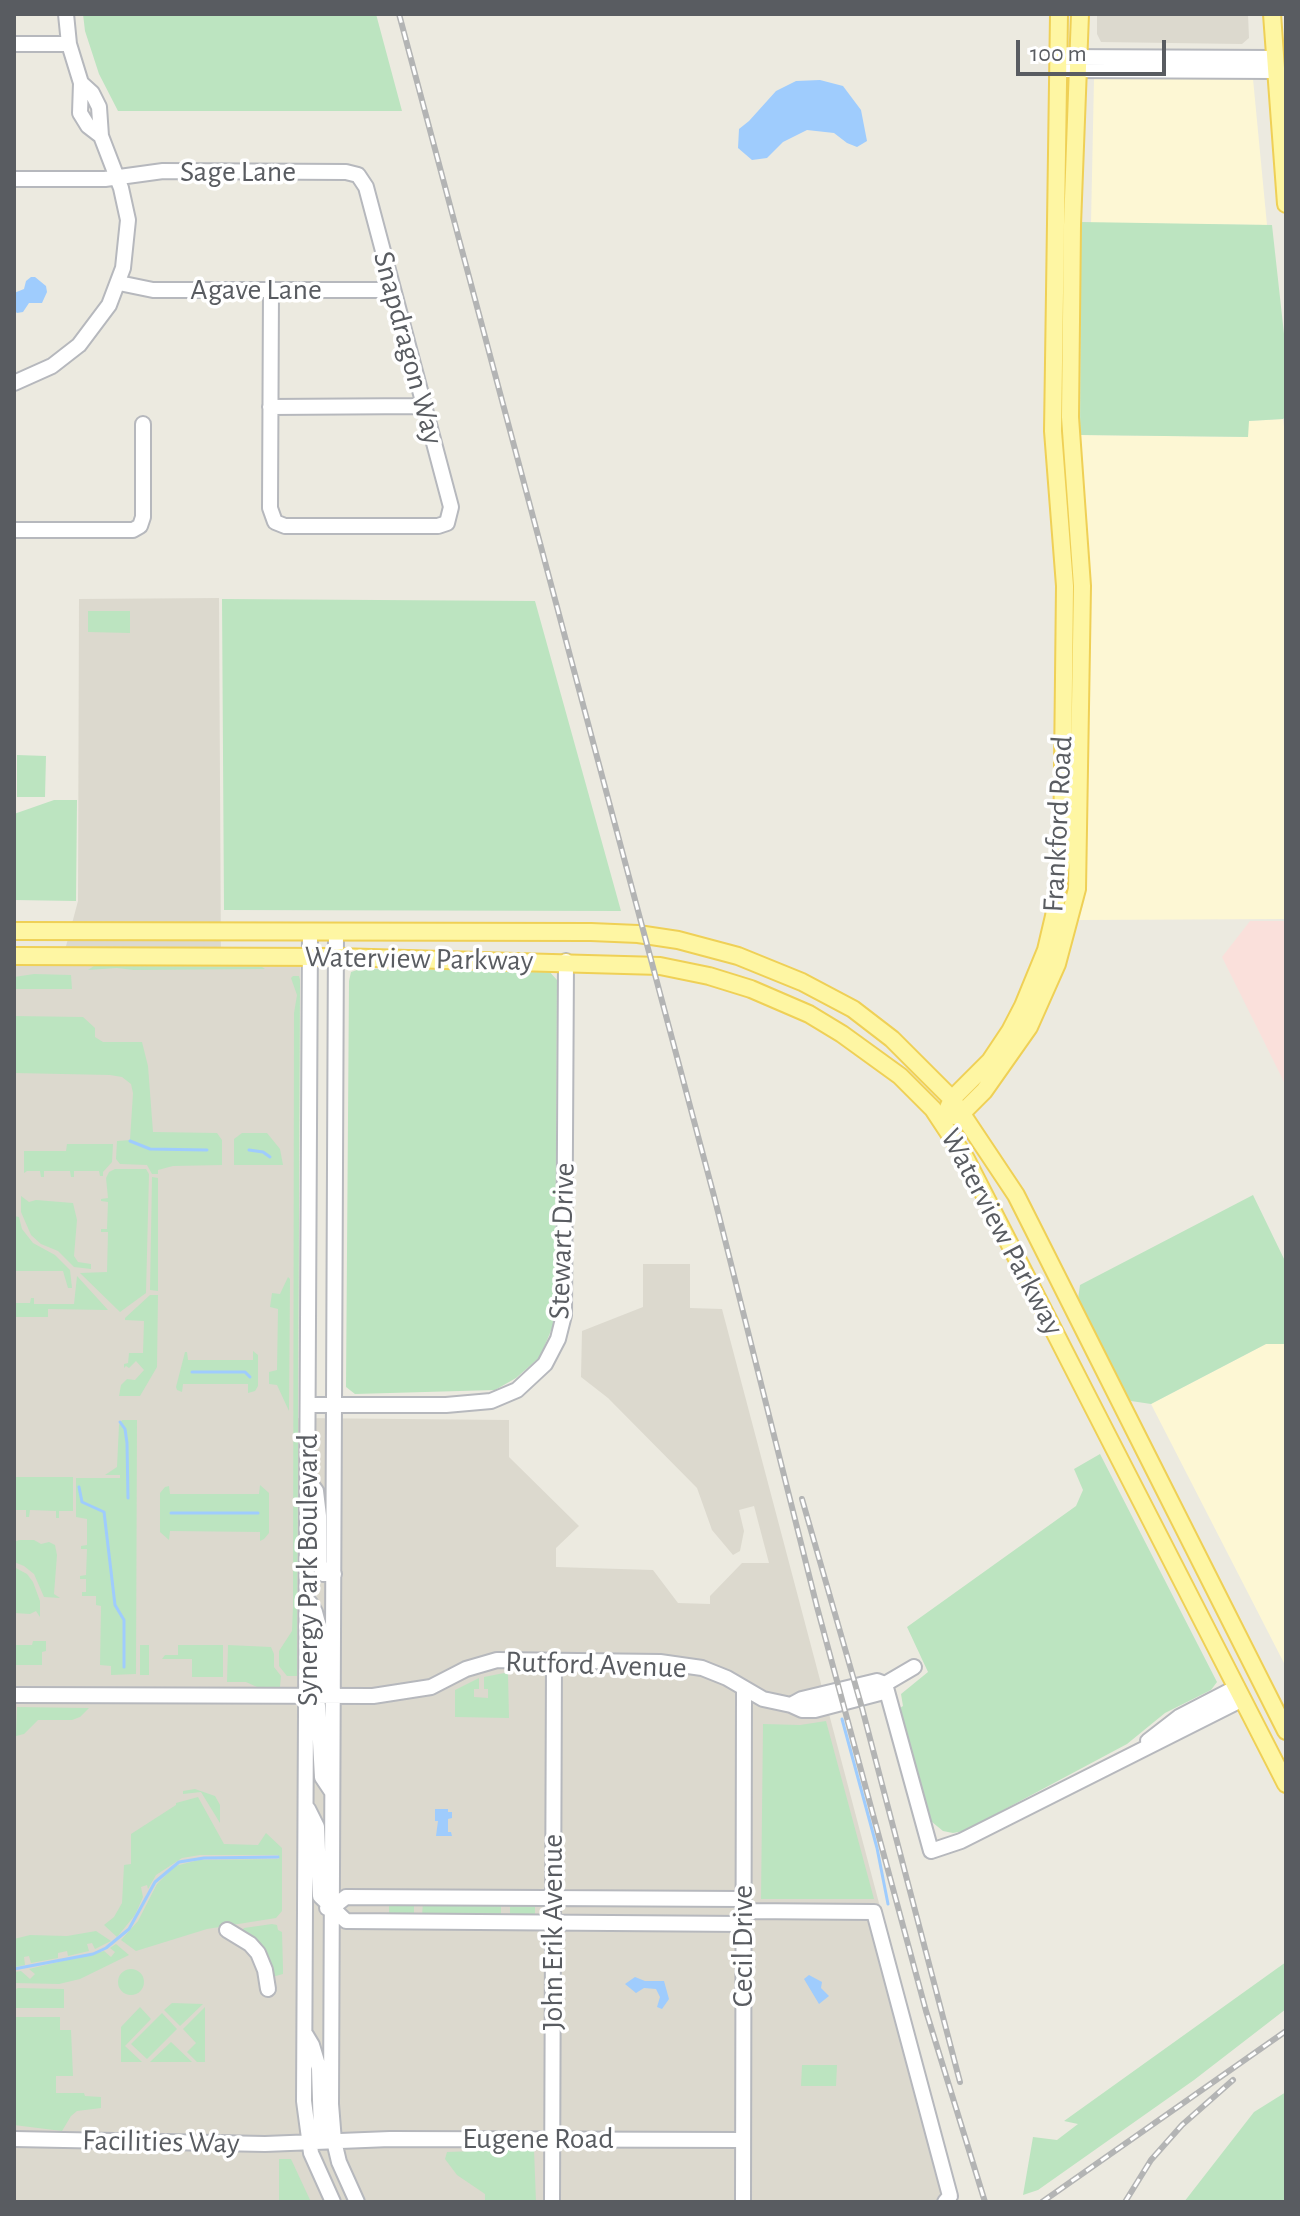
<!DOCTYPE html>
<style>
body{margin:0}
#map{position:relative;width:1300px;height:2216px;overflow:hidden;background:#eceae0;font-family:"Alegreya Sans",sans-serif}
canvas{display:block}
.frame{position:absolute;inset:0;border:16px solid #595c61;pointer-events:none}
.scale{position:absolute;left:1016px;top:40px;width:150px;height:36px;box-sizing:border-box;border:4px solid #595c61;border-top:0;padding-left:10px;font-size:24px;line-height:28px;white-space:nowrap;color:#595c61;-webkit-text-stroke:6px #fff;paint-order:stroke}
</style>
<div id="map">
<canvas width="1300" height="2216"></canvas>
<div class="frame"></div>
<div class="scale">100 m</div>
</div>
<script>
const g = document.querySelector('canvas').getContext('2d');
g.lineJoin = 'round';
function fill(path, color) {
  g.fillStyle = color;
  g.fill(path, 'evenodd');
}
function shape(rows) {
  const path = new Path2D();
  for (const r of rows) {
    if (r.length === 3) {
      path.moveTo(r[0] + r[2], r[1]);
      path.arc(r[0], r[1], r[2], 0, 2 * Math.PI);
      continue;
    }
    path.moveTo(r[0], r[1]);
    for (let i = 2; i < r.length; i += 2) path.lineTo(r[i], r[i + 1]);
  }
  return path;
}
function trace(path, color, width, dash) {
  g.strokeStyle = color;
  g.lineWidth = width;
  g.lineCap = dash ? 'butt' : 'round';
  g.setLineDash(dash || []);
  g.stroke(path);
}
function drawText(font, color, halo, rows, align = 'center') {
  g.font = font + ' "Alegreya Sans",sans-serif';
  g.lineWidth = 7;
  g.setLineDash([]);
  g.textBaseline = 'middle';
  g.strokeStyle = halo;
  g.fillStyle = color;
  for (const [text, x, y, turn = 0] of rows) {
    g.save();
    g.translate(x, y);
    g.rotate((+turn || 0) * Math.PI / 180);
    g.textAlign = isNaN(turn) ? turn : align;
    if (halo) g.strokeText(text, 0, 0);
    g.fillText(text, 0, 0);
    g.restore();
  }
}
const commercial = shape([
 [1094,79,1253,79,1267,225,1091,223],
 [1283,419,1286,442,1286,919,1079,920,1085,898,1091,605,1080,435,1247,437,1248,421],
 [1266,1344,1286,1344,1286,1667,1151,1404]
]);
const education = shape([
 [1097,14,1248,14,1249,38,1242,44,1101,42,1097,34],
 [219,598,221,966,300,966,298,1418,509,1420,509,1457,579,1526,556,1548,556,1567,653,1570,678,1603,710,1604,710,1596,742,1563,769,1563,754,1506,739,1510,744,1531,740,1551,733,1555,712,1530,697,1488,608,1398,581,1377,582,1331,643,1307,643,1264,690,1264,690,1308,722,1309,958,2202,14,2202,14,965,61,965,78,901,79,599]
]);
const medical = shape([
 [1250,921,1286,921,1286,1086,1222,957]
]);
const green = shape([
 [83,14,376,14,402,111,118,111,99,74,85,31],
 [1081,222,1272,225,1286,352,1286,416,1283,419,1249,421,1248,437,1080,435],
 [222,599,535,601,621,911,224,910],
 [88,611,130,611,130,633,88,632],
 [17,755,46,756,45,797,17,797],
 [54,800,77,800,76,901,14,900,14,814],
 [94,966,262,967,265,969,134,970,117,968,88,970],
 [360,969,548,970,557,980,555,1321,540,1357,516,1378,495,1390,355,1394,346,1387,349,981,351,972],
 [34,974,71,975,72,989,14,989,14,977],
 [293,976,299,976,300,980,297,1676,287,1676,279,1666,279,1651,292,1631,293,1607,294,1013,297,995,291,978],
 [14,1016,83,1017,95,1028,95,1037,103,1042,142,1042,148,1066,153,1132,217,1133,222,1140,222,1165,173,1166,158,1170,158,1174,152,1174,147,1165,120,1164,116,1159,117,1141,130,1140,133,1093,131,1084,122,1077,110,1075,14,1073],
 [242,1133,267,1133,280,1149,283,1165,234,1165,234,1139],
 [67,1144,113,1144,112,1162,103,1172,103,1176,100,1176,99,1171,74,1171,74,1177,71,1177,70,1171,44,1171,44,1177,41,1177,40,1171,27,1171,24,1173,24,1151,66,1151],
 [115,1169,146,1169,149,1174,146,1293,120,1312,80,1273,107,1272,108,1232,101,1232,101,1229,107,1229,108,1202,101,1201,101,1199,108,1198,106,1178,109,1172],
 [152,1177,158,1178,158,1291,150,1290],
 [1253,1195,1286,1263,1286,1344,1266,1344,1151,1404,1131,1401,1126,1395,1078,1299,1080,1285],
 [21,1196,29,1202,36,1200,73,1203,77,1220,74,1256,78,1262,91,1264,91,1269,74,1267,58,1251,41,1244,31,1235,21,1212],
 [14,1216,19,1217,22,1229,33,1243,55,1255,70,1270,72,1288,68,1288,63,1271,14,1271],
 [77,1276,108,1310,48,1309,48,1317,14,1317,14,1303,30,1303,31,1298,34,1298,34,1304,74,1304],
 [288,1277,290,1279,289,1411,277,1385,269,1384,269,1372,277,1370,278,1309,270,1307,272,1293,280,1294],
 [150,1295,158,1295,157,1367,140,1396,119,1396,121,1385,127,1379,135,1380,144,1370,136,1361,129,1368,126,1366,124,1368,124,1364,128,1363,129,1353,143,1353,144,1321,125,1320,125,1318],
 [253,1351,258,1355,258,1386,255,1391,248,1393,248,1384,183,1384,182,1392,177,1390,176,1387,185,1352,187,1352,188,1360,253,1360],
 [122,1420,137,1420,136,1674,111,1675,111,1666,100,1665,101,1606,96,1605,96,1596,82,1596,82,1592,86,1592,86,1579,80,1579,80,1576,86,1575,87,1549,81,1549,81,1546,87,1545,87,1519,76,1517,76,1478,120,1478,120,1475,105,1475,117,1467,119,1425],
 [1100,1454,1217,1682,1211,1690,1165,1713,1127,1744,964,1831,953,1833,943,1831,932,1822,929,1815,900,1708,903,1706,901,1694,928,1672,907,1627,1076,1506,1083,1490,1074,1469],
 [14,1477,73,1477,73,1511,59,1511,59,1518,56,1518,56,1511,30,1510,29,1517,26,1517,26,1510,14,1510],
 [260,1485,269,1493,269,1533,264,1539,260,1541,260,1532,170,1531,169,1540,160,1532,160,1493,165,1487,169,1486,170,1494,259,1494],
 [19,1540,34,1540,41,1544,49,1542,55,1545,57,1555,54,1594,60,1598,44,1597,34,1574,24,1566,14,1562,14,1542],
 [14,1567,27,1574,33,1582,40,1601,40,1617,36,1611,30,1614,14,1613],
 [33,1641,46,1641,46,1651,42,1652,42,1665,14,1665,14,1645,32,1645],
 [140,1645,149,1645,149,1675,140,1675],
 [178,1645,223,1645,223,1677,192,1677,192,1659,162,1659,165,1655,178,1655],
 [228,1645,271,1647,274,1654,274,1667,281,1676,280,1687,257,1687,246,1682,227,1682],
 [504,1673,508,1674,509,1718,455,1717,455,1690,479,1678,479,1689,474,1689,474,1697,488,1698,488,1689,484,1689,484,1677],
 [17,1707,89,1708,80,1717,72,1720,38,1720,24,1734,16,1736],
 [826,1721,874,1899,761,1899,763,1724,800,1725],
 [195,1789,215,1796,220,1805,220,1823,201,1792,183,1794,183,1791],
 [198,1797,224,1844,258,1845,266,1833,282,1848,282,1911,276,1918,207,1929,136,1951,121,1940,138,1921,157,1884,175,1866,199,1860,279,1859,278,1855,200,1855,182,1858,156,1875,148,1889,147,1885,141,1887,143,1897,135,1915,117,1937,104,1925,114,1917,122,1903,124,1865,131,1864,131,1834,176,1805,176,1803],
 [389,1902,414,1902,414,1916,389,1916],
 [423,1902,501,1902,501,1916,422,1916],
 [510,1902,535,1902,535,1917,510,1916],
 [272,1924,277,1925,278,1930,282,1932,283,1968,283,1974,272,1977,255,1940,242,1930,244,1928],
 [96,1931,111,1941,95,1949,92,1943,87,1944,89,1951,68,1956,67,1951,58,1953,58,1958,31,1963,29,1956,24,1957,25,1965,14,1967,14,1939,30,1935,67,1936],
 [116,1944,129,1955,80,1979,59,1984,14,1983,14,1972,21,1971,30,1979,35,1974,29,1969,104,1951,111,1957,115,1952,110,1948],
 [1286,1962,1286,2009,1194,2080,1038,2190,1023,2195,1033,2137,1057,2140,1078,2124,1064,2121],
 [131,1982,13],
 [18,1988,64,1989,64,2008,14,2008,14,1990],
 [172,2003,203,2004,180,2026,164,2010],
 [140,2007,151,2019,125,2046,142,2062,121,2062,121,2027],
 [205,2007,205,2062,197,2062,187,2052,196,2043,183,2029],
 [162,2013,177,2029,147,2059,131,2044],
 [14,2017,60,2017,60,2030,71,2030,73,2076,56,2076,56,2093,84,2093,85,2096,101,2097,101,2108,77,2111,71,2116,62,2131,14,2125],
 [171,2042,192,2062,150,2062],
 [802,2065,837,2065,836,2086,801,2086],
 [1286,2092,1286,2202,1184,2202,1254,2112],
 [534,2149,536,2202,485,2202,485,2194,457,2175,445,2159,447,2152],
 [279,2159,291,2159,311,2202,279,2202]
]);
const water = shape([
 [820,80,843,86,861,110,867,141,857,147,847,143,834,133,807,130,783,142,767,158,752,160,738,148,739,129,749,121,776,91,796,81],
 [31,277,35,277,46,286,47,292,42,303,29,303,23,312,17,313,14,310,14,293,24,289,26,281],
 [435,1809,448,1809,448,1812,452,1812,452,1818,448,1819,448,1832,451,1832,452,1836,436,1836,438,1821,435,1821],
 [809,1975,822,1982,821,1988,829,1996,819,2004,804,1979],
 [635,1977,645,1981,664,1981,669,1999,662,2009,657,2007,660,1997,656,1989,644,1988,636,1993,625,1984]
]);
const stream = shape([
 [130,1141,150,1149,207,1150],
 [249,1150,263,1152,270,1157],
 [192,1372,245,1372,250,1377],
 [120,1422,125,1429,127,1443,128,1498],
 [79,1487,82,1502,104,1512,115,1605,124,1620,124,1667],
 [171,1513,258,1513],
 [842,1719,877,1848,888,1904],
 [14,1969,93,1954,106,1948,129,1929,155,1882,179,1862,204,1858,278,1857]
]);
const minor = shape([
 [66,14,69,44,81,83,80,113,88,126,101,136],
 [14,44,69,44],
 [1058,57,1274,58],
 [1066,70,1275,71],
 [14,179,105,179,163,171,346,172,358,175,366,187,451,507,447,523,438,526,285,526,275,522,270,508,271,289],
 [119,283,153,290,392,290],
 [14,383,52,366,79,345,109,305,123,268,128,220,121,188,101,136,99,107,92,93,81,83],
 [270,407,423,406],
 [14,530,133,530,140,526,143,517,143,424],
 [310,932,304,2101,311,2153,333,2202],
 [336,932,331,2104,334,2141,339,2162,357,2202],
 [309,1405,446,1405,491,1401,517,1390,545,1364,558,1339,564,1315,566,961],
 [313,1487,316,1491,319,1516,319,1564,324,1574,334,1574],
 [310,1603,315,1612,319,1627,323,1689,333,1697],
 [885,1684,931,1851,961,1841,1243,1699],
 [14,1695,373,1696,431,1687,466,1669,497,1660,660,1662,702,1668,727,1678,763,1699,791,1705,802,1710,815,1710,880,1693,885,1684,914,1667],
 [307,1698,318,1706,322,1777,332,1792],
 [791,1705,802,1699,877,1681,885,1684],
 [1148,1741,1179,1717,1237,1687],
 [308,1809,317,1827,320,1896,346,1921,743,1924],
 [327,1908,332,1908,346,1897,743,1899],
 [743,1911,874,1912,950,2196,945,2202],
 [227,1930,250,1944,258,1953,265,1970,268,1989],
 [306,2035,312,2045,319,2068,321,2131,334,2141],
 [14,2139,265,2144,390,2139,743,2140],
 [552,2202,554,1661],
 [743,2202,744,1690]
]);
const major = shape([
 [1272,14,1286,204],
 [14,931,591,932,638,934,678,940,738,956,802,982,853,1009,892,1039,952,1099,1016,1195,1286,1731],
 [14,956,336,957,660,966,709,976,751,989,809,1014,842,1034,900,1076,933,1109,966,1159,1286,1784],
 [948,1108,952,1099,990,1061,1010,1031,1023,1006,1046,950,1054,916,1062,858,1065,586,1053,431,1059,14],
 [955,1116,962,1113,984,1091,1029,1027,1057,964,1077,889,1082,586,1070,417,1072,225,1080,14]
]);
const rail = shape([
 [399,14,714,1196,817,1607,926,2011,985,2202],
 [802,1499,862,1708,960,2082],
 [1042,2202,1286,2031],
 [1125,2202,1151,2160,1182,2125,1233,2080]
]);
const streetNames = [
 ["Sage Lane",238,172],
 ["Agave Lane",256,290],
 ["Snapdragon Way",408,348,75],
 ["Frankford Road",1058,824,-87],
 ["Waterview Parkway",419,959,1],
 ["Waterview Parkway",1002,1232,62],
 ["Stewart Drive",562,1241,-88],
 ["Synergy Park Boulevard",308,1570,-90],
 ["Rutford Avenue",596,1665,2],
 ["John Erik Avenue",553,1932,-90],
 ["Cecil Drive",743,1946,-90],
 ["Eugene Road",538,2139],
 ["Facilities Way",161,2142,1]
];
fill(commercial, '#fdf7d4');
fill(education, '#dcd9ce');
fill(medical, '#fae0db');
fill(green, '#bce4c0');
fill(water, '#9fccfd');
trace(stream, '#9fccfd', 3);
trace(minor, '#b6b8bd', 18);
trace(major, '#efd056', 20);
trace(minor, '#fff', 14);
trace(major, '#fef6a3', 16);
trace(rail, '#b3b4b4', 6);
trace(rail, '#fff', 3, [9]);
drawText('30px', '#595c61', '#fff', streetNames);
</script>
